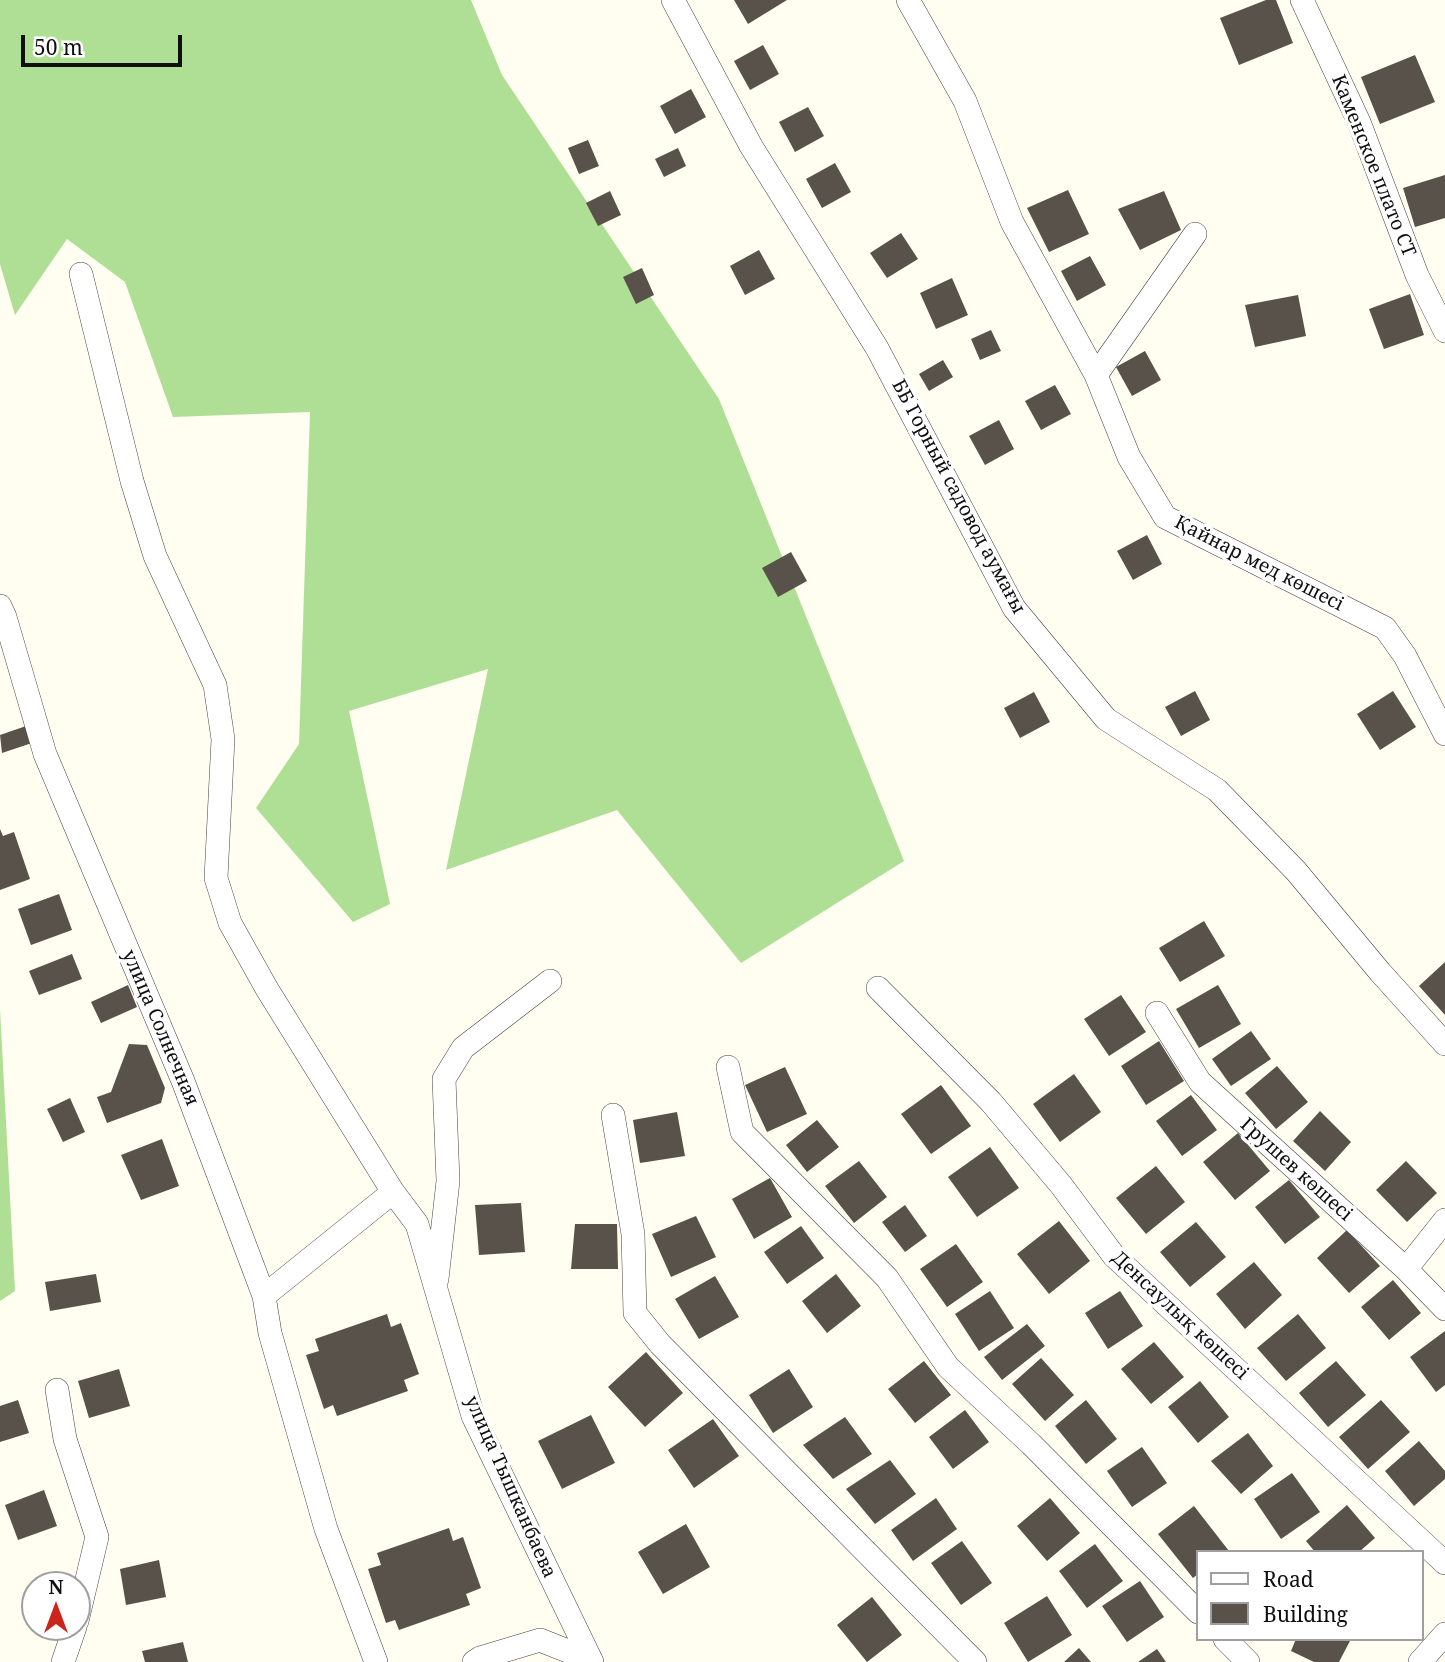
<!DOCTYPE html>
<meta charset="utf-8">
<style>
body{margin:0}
#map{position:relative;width:1445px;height:1662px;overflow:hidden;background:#fffef1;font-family:"Noto Serif",serif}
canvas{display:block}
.legend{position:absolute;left:1196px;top:1550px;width:228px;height:91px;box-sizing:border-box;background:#fff;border:2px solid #9f9f9f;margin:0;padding:9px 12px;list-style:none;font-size:21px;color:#0f0f0f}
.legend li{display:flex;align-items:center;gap:14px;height:35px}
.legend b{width:35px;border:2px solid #9f9f9f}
.north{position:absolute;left:21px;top:1571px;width:70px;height:70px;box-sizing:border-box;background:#fff;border:2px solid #9f9f9f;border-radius:50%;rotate:0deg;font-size:19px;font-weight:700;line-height:28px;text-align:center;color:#0f0f0f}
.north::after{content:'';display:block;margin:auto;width:24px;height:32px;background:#cb251b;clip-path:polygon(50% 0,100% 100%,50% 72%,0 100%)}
.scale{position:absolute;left:21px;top:35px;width:161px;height:32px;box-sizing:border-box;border:4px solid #0f0f0f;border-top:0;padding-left:9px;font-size:21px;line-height:24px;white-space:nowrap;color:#0f0f0f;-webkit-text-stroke:5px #fff;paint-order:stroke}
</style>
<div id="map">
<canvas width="1445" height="1662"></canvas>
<ul class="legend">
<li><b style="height:9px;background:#fff"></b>Road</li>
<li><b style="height:19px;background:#59524b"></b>Building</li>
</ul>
<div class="north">N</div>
<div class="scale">50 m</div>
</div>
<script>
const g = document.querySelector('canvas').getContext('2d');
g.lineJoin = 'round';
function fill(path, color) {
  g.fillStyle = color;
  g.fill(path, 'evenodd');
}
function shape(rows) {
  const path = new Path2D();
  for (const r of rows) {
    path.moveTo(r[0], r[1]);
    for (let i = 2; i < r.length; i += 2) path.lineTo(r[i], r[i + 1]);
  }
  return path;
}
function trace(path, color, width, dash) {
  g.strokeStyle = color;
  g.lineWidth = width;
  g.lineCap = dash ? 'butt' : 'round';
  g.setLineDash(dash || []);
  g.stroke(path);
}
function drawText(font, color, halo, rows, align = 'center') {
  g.font = font + ' "Noto Serif",serif';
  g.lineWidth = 7;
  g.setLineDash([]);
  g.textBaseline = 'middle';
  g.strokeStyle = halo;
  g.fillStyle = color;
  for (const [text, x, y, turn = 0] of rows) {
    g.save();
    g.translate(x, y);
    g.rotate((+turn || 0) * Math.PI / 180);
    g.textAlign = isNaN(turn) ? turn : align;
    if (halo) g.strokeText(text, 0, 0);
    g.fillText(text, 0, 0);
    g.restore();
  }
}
const forest = shape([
 [0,0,471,0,502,75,719,399,904,861,741,963,617,810,446,870,488,669,349,711,390,904,353,922,256,808,299,744,310,412,173,417,125,282,67,239,15,315,0,264],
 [0,1009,15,1291,0,1301]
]);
const building = shape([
 [734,0,787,0,748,24],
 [1266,0,1276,0,1293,43,1239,65,1220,18],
 [763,45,779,74,750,90,734,61],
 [1415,55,1435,102,1380,124,1361,77],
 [691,89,706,117,675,134,660,106],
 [808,107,824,136,795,152,779,122],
 [588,140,599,166,579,174,568,148],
 [678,148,686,166,664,177,655,159],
 [835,163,851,192,822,208,806,179],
 [1445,175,1445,218,1415,227,1403,188],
 [1068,190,1089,234,1049,252,1027,208],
 [610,191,621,215,598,226,586,203],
 [1164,191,1181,230,1140,250,1118,209],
 [901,233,918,259,887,278,870,253],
 [759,250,775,279,745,295,730,266],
 [1090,256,1106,285,1077,301,1061,271],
 [642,268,654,295,636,304,623,277],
 [952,278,968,315,936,329,920,293],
 [1410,294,1424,335,1384,349,1369,309],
 [1298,295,1306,336,1255,347,1245,305],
 [991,330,1001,351,980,360,971,339],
 [1145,351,1161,380,1132,396,1116,367],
 [943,360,953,377,929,391,919,374],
 [1055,385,1071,414,1041,430,1025,401],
 [999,420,1014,449,985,465,969,436],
 [1147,535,1162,564,1133,580,1117,551],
 [791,552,807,581,778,597,762,568],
 [1195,691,1210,720,1181,736,1165,707],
 [1393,691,1416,727,1380,750,1357,714],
 [1034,692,1050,722,1020,738,1004,708],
 [29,725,35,742,2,753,0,735],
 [0,829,3,836,14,832,30,879,0,890],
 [59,894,72,930,31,945,18,909],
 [1204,921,1225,956,1180,982,1159,948],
 [72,954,82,979,39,995,29,971],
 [1445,962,1445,1015,1419,986],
 [128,985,137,1007,101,1023,91,1002],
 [1218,985,1241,1024,1199,1048,1176,1009],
 [1121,995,1146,1032,1109,1056,1084,1019],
 [1251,1031,1271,1059,1231,1086,1212,1059],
 [1159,1041,1184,1081,1146,1105,1121,1066],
 [129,1044,147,1045,165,1088,161,1103,107,1123,97,1097,111,1092],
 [1277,1066,1308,1102,1276,1129,1245,1093],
 [785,1067,807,1114,767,1132,745,1085],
 [1074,1074,1101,1112,1060,1142,1033,1104],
 [941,1085,971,1126,931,1154,901,1114],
 [1191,1095,1217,1130,1182,1156,1156,1121],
 [70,1098,85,1132,63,1142,47,1109],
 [1320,1111,1351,1142,1325,1171,1293,1141],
 [677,1112,685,1156,640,1163,633,1120],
 [817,1120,839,1147,807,1172,786,1145],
 [1238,1133,1270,1171,1235,1200,1203,1162],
 [162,1139,179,1186,141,1200,121,1155],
 [990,1147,1019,1188,977,1217,948,1177],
 [859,1161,887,1197,854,1223,825,1186],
 [1406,1161,1437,1193,1407,1222,1376,1190],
 [1156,1166,1185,1202,1146,1234,1116,1198],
 [770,1178,792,1217,754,1239,732,1199],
 [1289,1180,1320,1217,1285,1244,1255,1207],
 [521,1203,525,1252,479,1255,475,1205],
 [905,1205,927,1236,905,1252,882,1222],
 [696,1216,716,1257,671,1277,652,1234],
 [1059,1221,1090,1261,1049,1294,1017,1254],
 [1196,1222,1226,1257,1190,1287,1160,1252],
 [575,1224,617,1224,618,1269,571,1269],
 [801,1226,824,1258,787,1284,764,1252],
 [1347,1230,1380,1266,1349,1293,1317,1258],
 [956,1244,983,1282,947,1307,920,1269],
 [1254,1262,1282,1295,1245,1329,1216,1294],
 [96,1274,101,1302,50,1311,45,1282],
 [836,1274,861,1306,827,1333,802,1301],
 [715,1276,739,1317,699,1339,675,1299],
 [1393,1280,1421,1313,1389,1340,1361,1307],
 [990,1291,1014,1328,979,1351,955,1314],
 [1120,1291,1143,1326,1108,1349,1085,1313],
 [387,1314,391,1327,401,1323,419,1374,404,1380,408,1391,337,1416,333,1405,324,1409,306,1355,319,1351,315,1339],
 [1298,1314,1326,1348,1286,1381,1257,1348],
 [1027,1324,1045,1346,1002,1380,984,1357],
 [1445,1331,1445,1385,1436,1392,1410,1357],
 [1154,1342,1184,1377,1151,1404,1121,1369],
 [646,1352,683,1393,645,1427,608,1387],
 [1041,1358,1074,1395,1045,1421,1012,1384],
 [924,1361,951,1395,915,1423,888,1389],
 [1336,1361,1366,1395,1328,1427,1299,1393],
 [119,1369,130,1406,89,1418,78,1381],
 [789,1369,813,1407,773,1433,749,1395],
 [1200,1381,1229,1417,1198,1443,1168,1407],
 [18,1400,29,1433,0,1442,0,1406],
 [1086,1400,1117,1439,1086,1464,1055,1426],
 [1381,1400,1410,1432,1368,1469,1339,1437],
 [965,1410,989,1442,953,1469,929,1437],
 [591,1415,615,1463,562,1489,538,1441],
 [845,1417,872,1454,833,1479,803,1445],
 [713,1419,739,1456,694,1488,668,1450],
 [1248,1433,1273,1466,1241,1494,1211,1461],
 [1419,1441,1445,1471,1445,1479,1414,1506,1385,1471],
 [1142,1447,1167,1483,1132,1507,1107,1471],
 [890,1460,916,1494,875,1524,846,1489],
 [1292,1473,1320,1512,1281,1539,1254,1499],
 [44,1490,57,1526,18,1540,5,1505],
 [936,1498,957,1529,913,1561,891,1530],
 [1050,1498,1080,1533,1047,1561,1017,1526],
 [1347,1505,1375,1538,1359,1552,1315,1552,1306,1541],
 [1194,1506,1229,1551,1198,1552,1198,1574,1193,1578,1158,1534],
 [686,1524,710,1567,663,1594,638,1552],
 [449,1528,453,1541,463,1537,481,1588,466,1594,470,1605,399,1630,395,1620,386,1623,368,1569,381,1565,377,1553],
 [962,1541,992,1583,961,1605,931,1563],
 [1095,1544,1123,1581,1087,1608,1059,1571],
 [159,1560,166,1597,126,1605,120,1569],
 [1140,1581,1164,1617,1127,1642,1102,1606],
 [1047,1596,1072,1635,1028,1662,1004,1623],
 [872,1597,902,1635,867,1662,837,1625],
 [1296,1639,1351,1639,1339,1662,1314,1662,1291,1651],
 [183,1642,188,1662,145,1662,142,1651],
 [1079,1648,1091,1662,1064,1662],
 [1157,1649,1166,1662,1138,1662]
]);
const minor = shape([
 [673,0,751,146,877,348,1014,608,1106,719,1217,790,1296,871,1380,972,1445,1044],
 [908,0,965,101,1012,222,1096,375,1129,457,1165,517,1385,628,1405,656,1445,734],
 [1302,0,1359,122,1417,275,1445,331],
 [81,274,132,481,155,556,215,685,223,739,216,878,230,923,267,989,393,1192,417,1224,473,1416,592,1662],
 [1096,375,1195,234],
 [0,606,5,617,45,754,183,1081,264,1296,393,1192],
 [878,988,991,1102,1061,1185,1114,1256,1445,1563],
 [1157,1013,1200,1082,1406,1269,1445,1220],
 [728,1067,742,1132,887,1278,948,1367,1031,1444,1198,1612],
 [613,1115,633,1234,635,1313,660,1344,975,1662],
 [1406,1269,1445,1309],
 [437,1279,448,1181,444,1079,463,1048,550,981],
 [264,1296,270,1333,326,1529,376,1662],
 [57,1390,65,1439,97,1537,77,1621],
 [1225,1639,1248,1662],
 [63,1662,75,1627],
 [474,1662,480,1658,540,1640,590,1660],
 [1420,1662,1445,1634]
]);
const streetNames = [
 ["Каменское плато СТ",1373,166,68],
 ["ББ Горный садовод аумағы",958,497,62],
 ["Қайнар мед көшесі",1259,564,27],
 ["улица Солнечная",160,1028,67],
 ["Грушев көшесі",1296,1170,42],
 ["Денсаулық көшесі",1180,1316,43],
 ["улица Тышканбаева",510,1487,66]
];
fill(forest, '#afdf95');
fill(building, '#59524b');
trace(minor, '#424242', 24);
trace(minor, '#fff', 23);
drawText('19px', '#0f0f0f', '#fff', streetNames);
</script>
